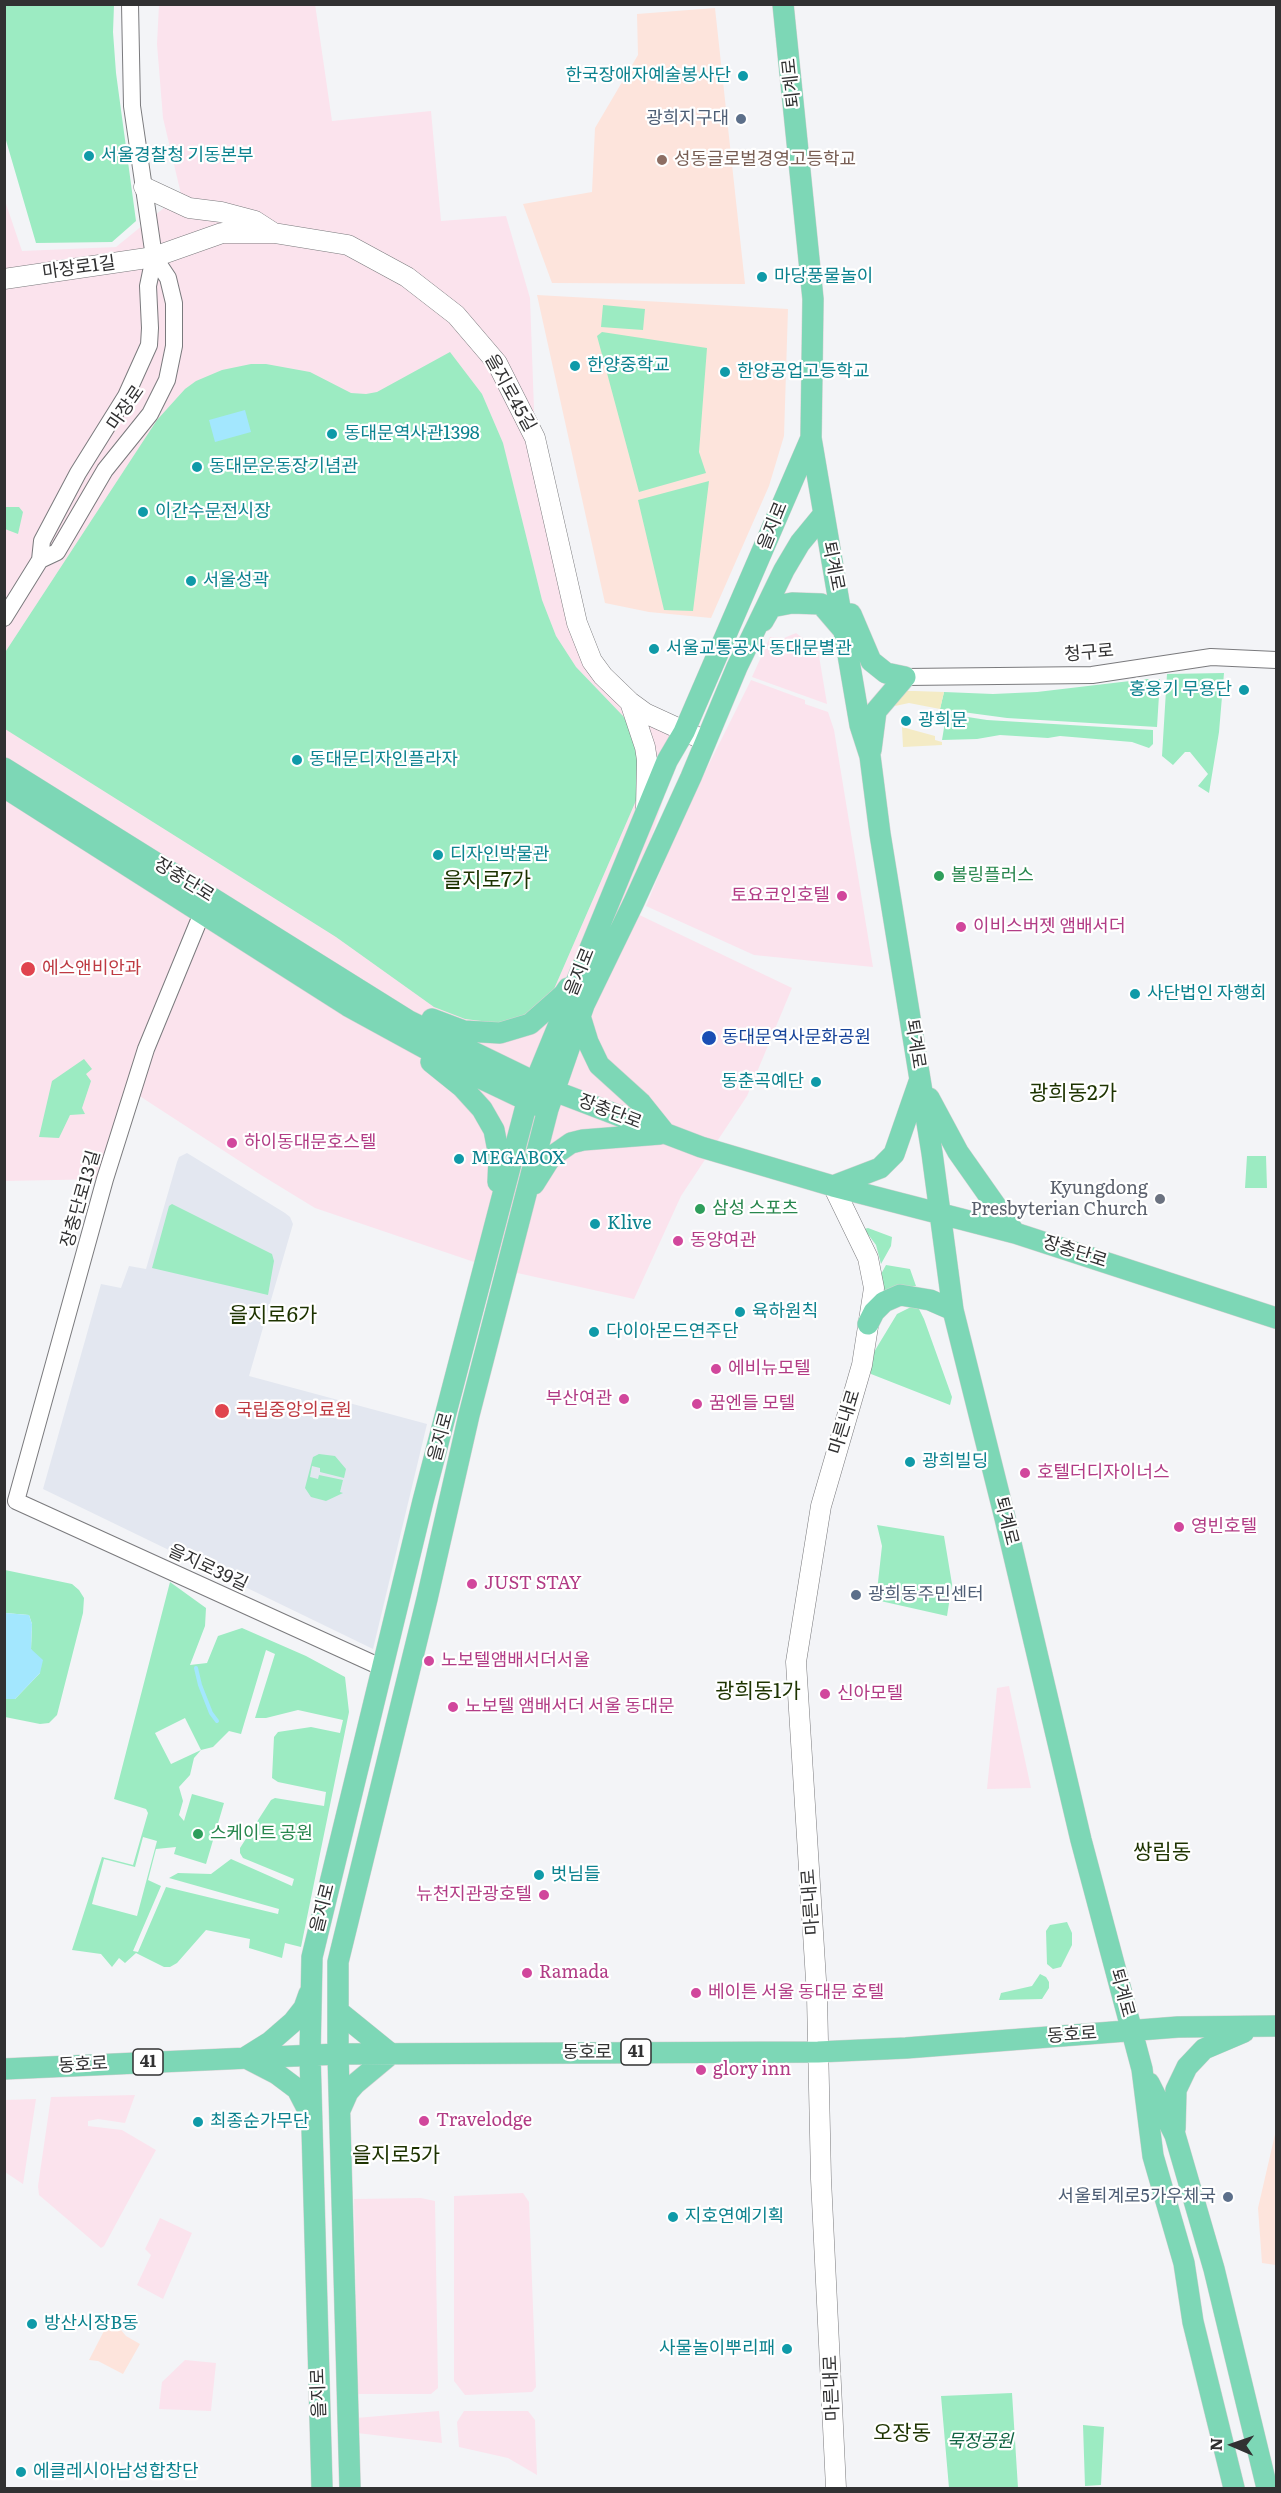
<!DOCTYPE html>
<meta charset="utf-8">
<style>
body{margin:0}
#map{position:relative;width:1281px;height:2493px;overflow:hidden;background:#f3f4f7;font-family:Literata,serif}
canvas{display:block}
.frame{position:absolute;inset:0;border:6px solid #313132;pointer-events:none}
.north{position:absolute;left:1203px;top:2415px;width:60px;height:60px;-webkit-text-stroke:4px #fff;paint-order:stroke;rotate:272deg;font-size:16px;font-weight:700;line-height:24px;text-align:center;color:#313132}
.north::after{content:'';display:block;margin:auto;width:21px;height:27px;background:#313132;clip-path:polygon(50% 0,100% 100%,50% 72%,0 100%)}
</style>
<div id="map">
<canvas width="1281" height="2493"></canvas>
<div class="frame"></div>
<div class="north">N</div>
</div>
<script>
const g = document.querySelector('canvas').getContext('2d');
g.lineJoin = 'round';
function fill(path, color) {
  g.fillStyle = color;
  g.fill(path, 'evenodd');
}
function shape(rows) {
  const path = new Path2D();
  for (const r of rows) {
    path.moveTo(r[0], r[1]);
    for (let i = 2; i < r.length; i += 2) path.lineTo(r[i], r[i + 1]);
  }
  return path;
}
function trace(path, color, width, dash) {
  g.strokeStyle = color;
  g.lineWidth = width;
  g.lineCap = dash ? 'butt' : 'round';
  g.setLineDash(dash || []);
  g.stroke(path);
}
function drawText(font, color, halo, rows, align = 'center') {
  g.font = font + ' Literata,"Noto Sans KR",serif';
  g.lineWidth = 4.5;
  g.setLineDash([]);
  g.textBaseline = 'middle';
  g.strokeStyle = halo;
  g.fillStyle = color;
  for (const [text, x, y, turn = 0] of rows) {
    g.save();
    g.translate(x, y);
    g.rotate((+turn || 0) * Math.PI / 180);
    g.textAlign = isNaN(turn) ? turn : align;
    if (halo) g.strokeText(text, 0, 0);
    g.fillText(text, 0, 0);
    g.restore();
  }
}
const commercial = shape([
 [315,4,332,121,431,111,441,221,506,216,530,298,535,438,592,661,684,732,629,910,792,988,747,1096,681,1196,634,1299,486,1266,315,1208,261,1175,138,1095,105,1179,5,1181,4,198,22,251,116,247,181,194,163,118,157,44,159,5],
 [796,633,818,650,827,704,752,677,770,637,784,638],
 [751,680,805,700,805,704,828,712,834,730,873,967,754,955,646,906,683,816],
 [1009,1686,1031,1788,987,1789,997,1688],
 [135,2095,125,2123,98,2119,88,2121,88,2126,122,2130,156,2150,104,2246,101,2248,39,2195,38,2186,51,2097],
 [36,2099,23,2184,5,2172,5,2100],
 [523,2193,529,2202,536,2387,532,2392,465,2395,454,2381,454,2196],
 [421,2198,435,2201,438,2388,431,2394,358,2394,354,2199],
 [160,2218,192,2233,163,2299,137,2285,151,2255,145,2249],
 [185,2360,216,2363,211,2411,159,2409,162,2382],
 [439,2411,442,2443,357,2433,356,2418],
 [464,2411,528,2411,535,2420,537,2475,508,2458,459,2447,457,2422]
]);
const built = shape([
 [187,1153,285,1213,290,1217,293,1224,249,1376,427,1424,373,1649,43,1489,101,1284,121,1288,129,1266,146,1269,177,1162,179,1157]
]);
const education = shape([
 [715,8,745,284,552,283,523,204,592,192,595,128,638,55,637,14],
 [537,295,788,309,784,436,769,486,711,618,649,612,605,603],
 [1276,2130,1276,2265,1262,2263,1258,2208],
 [106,2327,121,2330,126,2336,140,2344,123,2374,98,2361,89,2360]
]);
const green = shape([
 [5,4,114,5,113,32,116,73,136,221,112,242,36,243,5,137],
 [603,305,645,309,643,330,601,327],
 [602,332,707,348,699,452,706,473,639,492,597,336],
 [450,352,482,394,503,443,542,600,556,636,576,667,623,716,638,740,638,796,554,989,528,1014,497,1023,465,1019,434,1007,336,937,5,729,4,654,157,420,185,389,196,381,222,370,251,364,266,364,310,372,351,393,366,394,377,392],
 [709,481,693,611,664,610,638,500],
 [5,507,19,507,23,512,18,534,5,529],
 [1224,673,1219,732,1209,793,1198,786,1208,774,1190,752,1185,752,1173,765,1162,756,1167,674],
 [1147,679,1160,679,1157,727,1007,718,940,709,944,692,993,694,1037,692],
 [942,713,987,720,1153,730,1153,744,1149,748,1132,742,1060,736,1048,738,1000,735,977,739,942,740,945,722,940,721],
 [84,1059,92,1069,86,1074,91,1081,82,1108,85,1114,70,1115,59,1138,39,1137,52,1081],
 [1247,1156,1266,1156,1267,1188,1245,1188],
 [172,1204,272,1254,274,1261,268,1295,152,1268,169,1206],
 [868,1228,892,1237,891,1246,881,1264,876,1245,864,1229],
 [886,1265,910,1269,916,1286,894,1287,879,1299,880,1276],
 [911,1307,919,1309,924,1319,952,1397,950,1405,871,1374,869,1367,874,1352,897,1314],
 [319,1454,335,1456,346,1469,344,1478,320,1472,320,1468,312,1466,310,1477,318,1479,319,1475,343,1480,340,1492,343,1493,326,1501,311,1497,305,1488,313,1457],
 [877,1525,944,1536,952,1584,947,1616,876,1600,882,1546],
 [5,1570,72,1584,79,1590,84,1598,83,1613,57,1715,49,1723,40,1724,5,1717,5,1699,15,1699,40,1673,31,1649,32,1624,29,1615,5,1613],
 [170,1582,206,1608,205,1626,190,1665,207,1663,218,1636,242,1628,306,1656,345,1677,349,1712,303,1937,301,1947,285,1943,282,1958,249,1948,250,1939,206,1930,177,1963,170,1967,164,1967,136,1953,125,1963,119,1958,112,1967,101,1954,72,1950,102,1857,133,1865,148,1813,146,1809,114,1799],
 [266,1650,275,1654,255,1718,266,1718,298,1710,343,1720,340,1733,311,1727,278,1732,274,1737,272,1778,278,1782,326,1792,324,1806,275,1798,271,1800,240,1848,240,1853,243,1858,294,1879,292,1886,231,1859,211,1874,178,1873,169,1878,279,1909,278,1914,166,1887,138,1952,133,1951,161,1886,148,1880,156,1849,176,1847,174,1854,206,1864,224,1803,192,1794,184,1821,179,1815,183,1801,179,1787,190,1775,194,1758,201,1750,213,1747,229,1731,241,1734],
 [185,1718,201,1750,171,1764,155,1733],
 [143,1837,157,1841,137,1916,92,1904,104,1859,135,1867],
 [1067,1922,1072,1933,1072,1945,1061,1967,1053,1969,1047,1964,1046,1931,1050,1925],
 [1040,1974,1046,1977,1049,1982,1049,1988,1042,1999,999,2000,1001,1993,1032,1986],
 [1012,2393,1018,2488,949,2488,941,2396],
 [1083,2425,1104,2427,1101,2485,1085,2486]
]);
const sand = shape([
 [904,691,915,691,944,692,940,709,909,703,895,706,897,695],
 [902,727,935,736,935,740,942,742,942,745,903,747]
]);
const water = shape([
 [245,410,251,432,215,442,209,420],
 [5,1613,29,1615,32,1624,31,1649,43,1660,40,1673,15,1699,5,1699]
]);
const stream = shape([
 [196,1668,200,1685,211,1713,217,1721]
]);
const tertiary = shape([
 [40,560,57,552,105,470,150,414,167,380,174,346,174,303,168,278,154,257],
 [4,618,40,560,42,541,78,473,126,396,149,345,150,328,148,286,154,257,132,106,130,4],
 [905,677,1092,675,1211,657,1276,660],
 [202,913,146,1049,105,1179,16,1501,383,1668]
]);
const secondary = shape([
 [144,187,189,208,221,212,255,221,272,232],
 [4,279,154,257,222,233,274,233,348,245,407,277,456,315,497,363,535,438,577,623,592,661,603,676,630,702,645,713,706,741],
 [630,702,645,747,647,760,646,808],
 [833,1186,868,1258,874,1288,862,1365,821,1506,796,1662,817,1996,821,2179,836,2488]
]);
const primary = shape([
 [783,4,813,299,811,438,860,725,870,756,880,834,932,1153,953,1310,1005,1518,1081,1840,1142,2069,1153,2156,1184,2263,1193,2322,1234,2488],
 [851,614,871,661,886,673,905,677,876,711,871,750],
 [763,621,771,607,792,603,821,604,845,632],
 [4,768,409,1021,549,1089,701,1147,833,1186,1015,1233,1276,1318],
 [4,787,348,1006,476,1076,539,1106],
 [580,1016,588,1042,599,1065,641,1103,665,1133],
 [432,1019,464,1031,500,1033,530,1024,564,994,568,988],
 [431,1062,462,1087,482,1109,494,1130,499,1156,498,1182],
 [929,1098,958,1152,1015,1233],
 [534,1184,551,1157,571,1143,583,1140,660,1134],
 [833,1186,880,1168,894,1154,919,1082],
 [868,1324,874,1312,884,1302,900,1295,930,1300,953,1310],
 [338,2011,391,2054],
 [246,2057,270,2042,293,2022,304,2008,309,1994],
 [246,2058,277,2074,297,2089,310,2114],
 [4,2069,338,2054,818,2052,906,2048,1178,2027,1276,2026],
 [1149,2083,1175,2135,1214,2269,1267,2488],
 [340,2110,348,2092,355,2084,391,2054],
 [1175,2129,1176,2090,1187,2067,1204,2049,1244,2032],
 [322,2488,310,2055,312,1957,423,1501,527,1102,667,761,684,732,811,438],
 [350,2488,338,2054,338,1962,427,1599,469,1415,548,1109,584,1005,633,904,691,777,737,667,784,570,800,543,823,515]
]);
const markers = [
 [743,76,6,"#0f9aa8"],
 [741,119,6,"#5c6f8a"],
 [89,156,6,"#0f9aa8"],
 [662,160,6,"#8d6e63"],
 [762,277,6,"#0f9aa8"],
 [575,366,6,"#0f9aa8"],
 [725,372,6,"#0f9aa8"],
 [332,434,6,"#0f9aa8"],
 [197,467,6,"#0f9aa8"],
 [143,512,6,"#0f9aa8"],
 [191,581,6,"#0f9aa8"],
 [654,649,6,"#0f9aa8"],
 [1244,690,6,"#0f9aa8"],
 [906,721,6,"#0f9aa8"],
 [297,760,6,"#0f9aa8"],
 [438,855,6,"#0f9aa8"],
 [939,876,6,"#2e9e5b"],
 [842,896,6,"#d1479c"],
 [961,927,6,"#d1479c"],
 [28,969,8,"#e0444e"],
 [1135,994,6,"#0f9aa8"],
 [709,1038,8,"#1a4fb4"],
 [816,1082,6,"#0f9aa8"],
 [232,1143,6,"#d1479c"],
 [459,1159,6,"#0f9aa8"],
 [1160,1199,6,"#6b7280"],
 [700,1209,6,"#2e9e5b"],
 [595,1224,6,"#0f9aa8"],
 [678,1241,6,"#d1479c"],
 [740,1312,6,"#0f9aa8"],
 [594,1332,6,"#0f9aa8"],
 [716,1369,6,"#d1479c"],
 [624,1399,6,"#d1479c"],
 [697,1404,6,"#d1479c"],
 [222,1411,8,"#e0444e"],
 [910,1462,6,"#0f9aa8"],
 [1025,1473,6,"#d1479c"],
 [1179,1527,6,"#d1479c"],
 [472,1584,6,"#d1479c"],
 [856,1595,6,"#5c6f8a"],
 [429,1661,6,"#d1479c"],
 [825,1694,6,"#d1479c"],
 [453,1707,6,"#d1479c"],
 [198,1834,6,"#2e9e5b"],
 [539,1875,6,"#0f9aa8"],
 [544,1895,6,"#d1479c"],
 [527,1973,6,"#d1479c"],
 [696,1993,6,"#d1479c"],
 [701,2070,6,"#d1479c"],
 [424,2121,6,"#d1479c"],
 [198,2122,6,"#0f9aa8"],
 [1228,2197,6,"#5c6f8a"],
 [673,2217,6,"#0f9aa8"],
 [32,2324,6,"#0f9aa8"],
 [787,2349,6,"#0f9aa8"],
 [21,2472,6,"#0f9aa8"]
];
const shields = [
 [636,2052,30],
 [148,2062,30]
];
const shieldNames = [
 ["41",636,2052],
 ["41",148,2062]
];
const cultureNames = [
 ["한국장애자예술봉사단",731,76,"right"],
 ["서울경찰청 기동본부",101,156],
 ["마당풍물놀이",774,277],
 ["한양중학교",587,366],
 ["한양공업고등학교",737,372],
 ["동대문역사관1398",344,434],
 ["동대문운동장기념관",209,467],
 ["이간수문전시장",155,512],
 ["서울성곽",203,581],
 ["서울교통공사 동대문별관",666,649],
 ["홍웅기 무용단",1232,690,"right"],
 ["광희문",918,721],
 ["동대문디자인플라자",309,760],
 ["디자인박물관",450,855],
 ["사단법인 자행회",1147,994],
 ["동춘곡예단",804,1082,"right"],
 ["MEGABOX",471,1159],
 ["Klive",607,1224],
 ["육하원칙",752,1312],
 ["다이아몬드연주단",606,1332],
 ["광희빌딩",922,1462],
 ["벗님들",551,1875],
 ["최종순가무단",210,2122],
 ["지호연예기획",685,2217],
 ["방산시장B동",44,2324],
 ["사물놀이뿌리패",775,2349,"right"],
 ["에클레시아남성합창단",33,2472]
];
const streetNames = [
 ["퇴계로",792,83,-96],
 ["마장로1길",79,268,-8],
 ["을지로45길",510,393,61],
 ["마장로",126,408,-55],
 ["을지로",773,526,-68],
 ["퇴계로",833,566,79],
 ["청구로",1089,653,-5],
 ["장충단로",184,880,32],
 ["을지로",580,972,-68],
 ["퇴계로",915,1044,81],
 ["장충단로",610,1112,21],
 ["장충단로13길",81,1199,-74],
 ["장충단로",1075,1252,18],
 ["마른내로",845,1422,-73],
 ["을지로",441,1437,-75],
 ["퇴계로",1006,1521,76],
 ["을지로39길",208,1568,25],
 ["마른내로",811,1902,-94],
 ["을지로",323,1908,-76],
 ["퇴계로",1122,1993,75],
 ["동호로",1072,2035,-4],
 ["동호로",587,2053],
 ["동호로",83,2065,-3],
 ["마른내로",832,2388,-92],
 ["을지로",319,2393,-92]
];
const serviceNames = [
 ["광희지구대",729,119],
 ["광희동주민센터",868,1595,"left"],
 ["서울퇴계로5가우체국",1216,2197]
];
const educationNames = [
 ["성동글로벌경영고등학교",674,160]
];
const leisureNames = [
 ["볼링플러스",951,876],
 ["삼성 스포츠",712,1209],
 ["스케이트 공원",210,1834]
];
const hotelNames = [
 ["토요코인호텔",830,896,"right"],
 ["이비스버젯 앰배서더",973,927],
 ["하이동대문호스텔",244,1143],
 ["동양여관",690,1241],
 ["에비뉴모텔",728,1369],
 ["부산여관",612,1399,"right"],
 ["꿈엔들 모텔",709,1404],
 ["호텔더디자이너스",1037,1473],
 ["영빈호텔",1191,1527],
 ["JUST STAY",484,1584],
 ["노보텔앰배서더서울",441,1661],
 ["신아모텔",837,1694],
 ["노보텔 앰배서더 서울 동대문",465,1707],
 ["뉴천지관광호텔",532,1895,"right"],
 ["Ramada",539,1973],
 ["베이튼 서울 동대문 호텔",708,1993],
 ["glory inn",713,2070],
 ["Travelodge",436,2121]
];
const healthNames = [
 ["에스앤비안과",42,969],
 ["국립중앙의료원",236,1411]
];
const transitNames = [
 ["동대문역사문화공원",722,1038]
];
const worshipNames = [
 ["Kyungdong",1148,1189],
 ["Presbyterian Church",1148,1210]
];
const parkNames = [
 ["묵정공원",980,2442]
];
const quarterNames = [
 ["을지로7가",487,881],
 ["광희동2가",1073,1094],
 ["을지로6가",273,1316],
 ["광희동1가",758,1692],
 ["쌍림동",1162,1853],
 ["을지로5가",396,2156],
 ["오장동",902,2434]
];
fill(commercial, '#fbe3ed');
fill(built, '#e3e7f0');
fill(education, '#fde4dc');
fill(green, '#9cebc2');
fill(sand, '#f4ebc5');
fill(water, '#a3e7fe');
trace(stream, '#a3e7fe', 4);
trace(tertiary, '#7a7a7d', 18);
trace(secondary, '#7a7a7d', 21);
trace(primary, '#d2d2d2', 22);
trace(tertiary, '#fff', 16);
trace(secondary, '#fff', 20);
trace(primary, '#7dd7b6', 21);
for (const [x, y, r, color] of markers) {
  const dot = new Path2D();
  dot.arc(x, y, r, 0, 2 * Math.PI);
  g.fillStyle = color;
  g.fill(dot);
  trace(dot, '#fff', 2);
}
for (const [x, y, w] of shields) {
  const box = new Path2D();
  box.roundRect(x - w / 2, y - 13, w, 26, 4.5);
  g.fillStyle = '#fff';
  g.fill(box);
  trace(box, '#313132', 1.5);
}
drawText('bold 16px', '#313132', null, shieldNames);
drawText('18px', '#0d838f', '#fff', cultureNames, 'left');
drawText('18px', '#313132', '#fff', streetNames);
drawText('18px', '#4e5e75', '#fff', serviceNames, 'right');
drawText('18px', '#785e54', '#fff', educationNames, 'left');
drawText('18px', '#27864d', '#fff', leisureNames, 'left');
drawText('18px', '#b23c85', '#fff', hotelNames, 'left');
drawText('18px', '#be3a42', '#fff', healthNames, 'left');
drawText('18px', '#164399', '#fff', transitNames, 'left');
drawText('18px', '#5b616d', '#fff', worshipNames, 'right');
drawText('italic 18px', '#106443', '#fff', parkNames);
drawText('21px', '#1d3300', '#fff', quarterNames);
</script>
